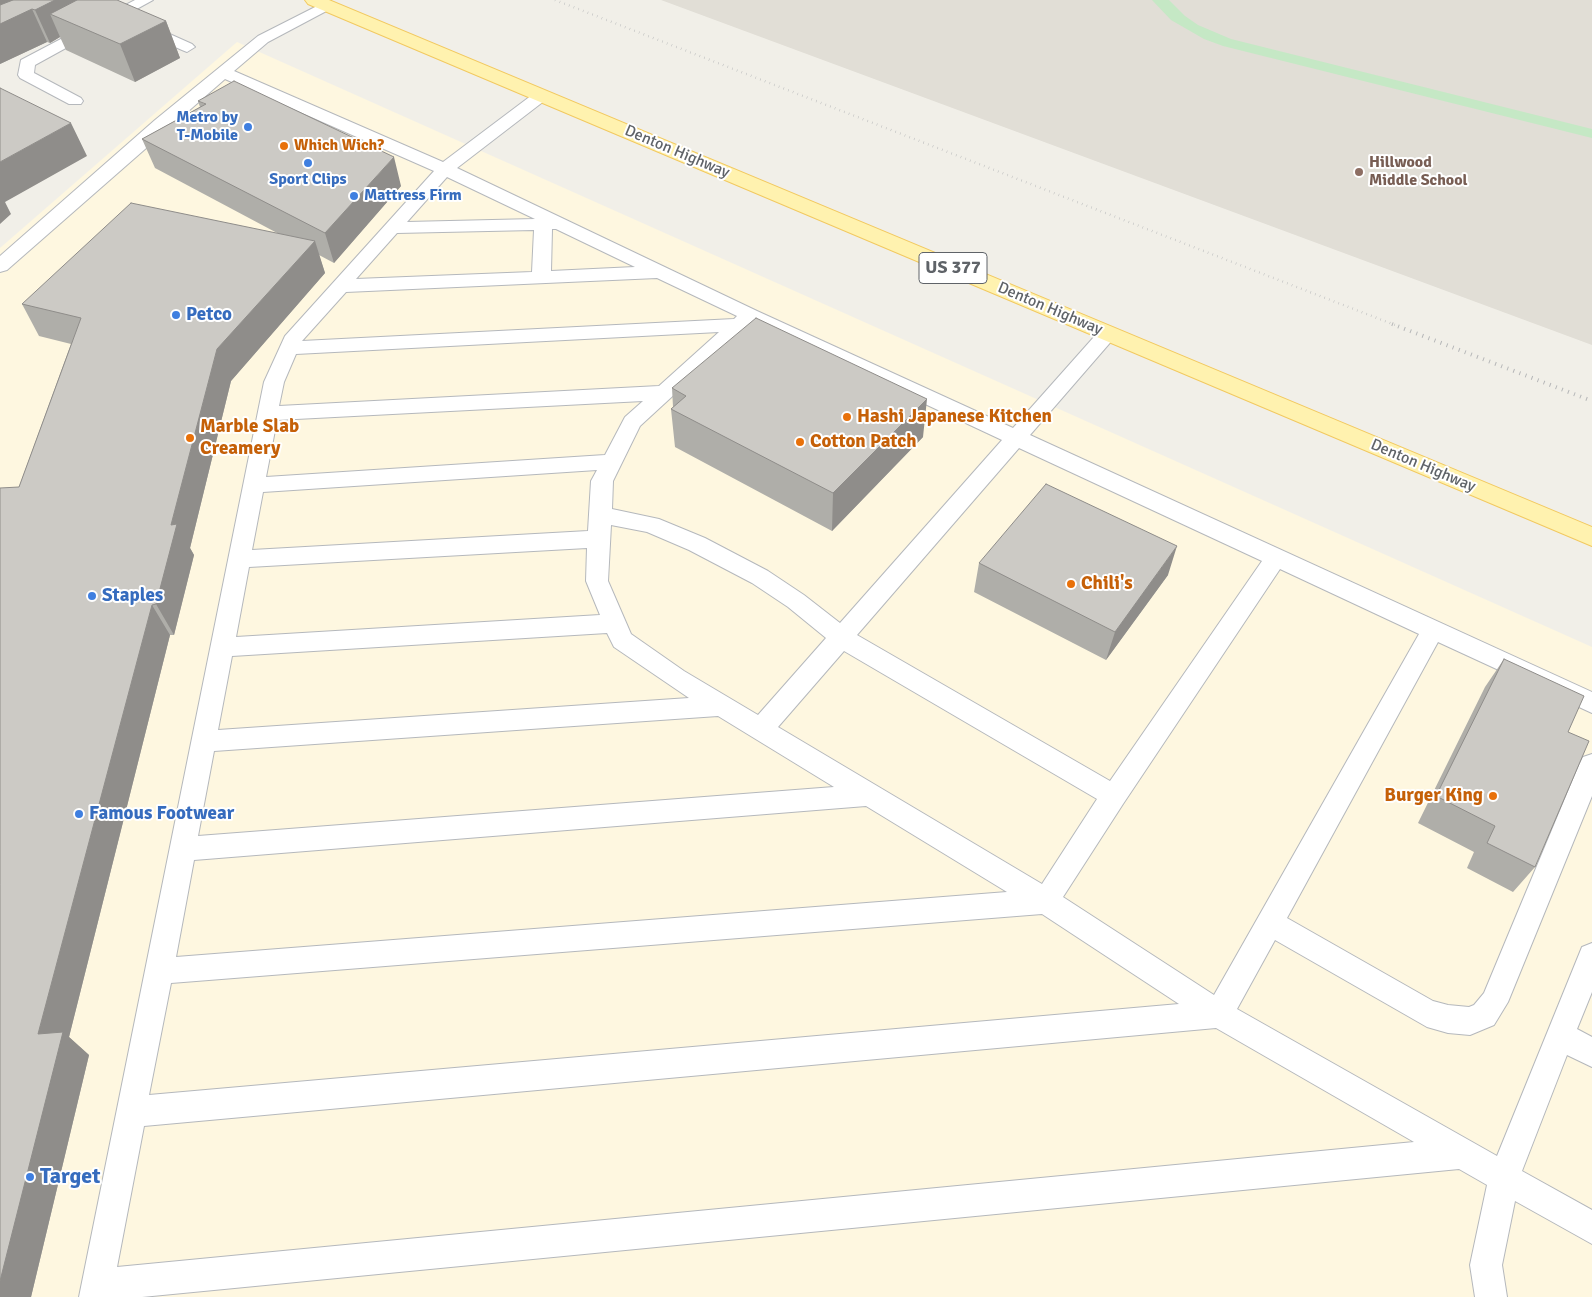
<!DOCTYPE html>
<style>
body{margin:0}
canvas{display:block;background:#f1efe8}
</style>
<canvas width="1592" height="1297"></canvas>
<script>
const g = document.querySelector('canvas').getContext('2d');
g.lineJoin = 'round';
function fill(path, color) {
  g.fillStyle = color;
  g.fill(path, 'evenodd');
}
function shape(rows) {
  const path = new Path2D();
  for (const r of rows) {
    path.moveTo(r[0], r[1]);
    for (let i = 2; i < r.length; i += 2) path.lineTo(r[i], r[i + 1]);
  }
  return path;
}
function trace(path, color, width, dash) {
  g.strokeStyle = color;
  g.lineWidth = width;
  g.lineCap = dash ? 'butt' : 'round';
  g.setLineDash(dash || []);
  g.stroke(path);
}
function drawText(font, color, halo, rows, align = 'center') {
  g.font = font + ' Signika,sans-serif';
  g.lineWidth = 4;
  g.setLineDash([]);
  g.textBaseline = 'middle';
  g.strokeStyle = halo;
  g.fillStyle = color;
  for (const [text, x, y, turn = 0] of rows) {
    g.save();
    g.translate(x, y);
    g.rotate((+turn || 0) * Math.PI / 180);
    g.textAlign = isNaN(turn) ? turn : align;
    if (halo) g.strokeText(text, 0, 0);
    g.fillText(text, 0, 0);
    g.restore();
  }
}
const commercial = shape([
 [237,42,1592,647,1592,1297,0,1297,0,248]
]);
const education = shape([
 [661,0,1592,0,1592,345]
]);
const green = shape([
 [1152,0,1169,0,1185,16,1198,25,1231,39,1592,129,1592,138,1223,46,1204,39,1171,20]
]);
const lane = shape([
 [135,0,153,0,35,65,34,73,81,98,83,101,81,104,69,104,20,78,18,75,21,60,135,0],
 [327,1,334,5,332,8,268,42,234,71,443,162,536,92,548,92,550,95,548,98,457,168,757,311,1013,428,1101,329,1108,327,1115,329,1118,333,1115,337,1030,435,1592,692,1592,713,1438,642,1287,918,1433,1001,1448,1005,1469,1007,1474,1005,1484,993,1579,765,1583,757,1592,754,1592,796,1508,1002,1494,1025,1470,1035,1448,1033,1427,1027,1275,940,1237,1009,1497,1156,1582,947,1592,943,1592,992,1577,1029,1592,1037,1592,1067,1567,1055,1522,1171,1592,1210,1592,1244,1515,1201,1502,1265,1507,1297,1475,1297,1470,1265,1487,1185,1459,1169,142,1297,79,1297,264,382,285,336,434,171,225,79,7,270,0,272,0,256,155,120,258,36,327,1],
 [447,177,535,219,407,222,447,177],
 [552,229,556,229,635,267,551,271,552,229],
 [534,230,532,272,356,279,397,233,534,230],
 [657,278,737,316,734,319,302,341,346,292,657,278],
 [752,323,1002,440,840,623,804,595,768,571,705,538,659,519,612,509,613,481,640,426,752,323],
 [719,332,659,386,279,406,284,382,296,354,719,332],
 [643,401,625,417,605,455,266,477,277,420,643,401],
 [1019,448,1262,561,1110,781,857,635,1019,448],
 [597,470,591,481,588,531,252,550,263,492,597,470],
 [611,525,647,532,689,550,752,583,788,607,826,638,758,715,684,671,631,634,608,581,611,525],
 [587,548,586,581,600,615,236,637,249,567,587,548],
 [1280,569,1419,634,1214,995,1063,897,1123,804,1280,569],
 [607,633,614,647,689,698,218,730,232,656,607,633],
 [844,651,1097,799,1042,884,778,727,844,651],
 [718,716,834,787,198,836,214,751,718,716],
 [866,806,1007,892,176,957,194,860,866,806],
 [1042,914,1179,1004,149,1095,171,983,1042,914],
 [1216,1028,1414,1142,117,1267,144,1126,1216,1028],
 [145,23,192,44,195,47,187,52,182,50,140,31,137,28,145,23]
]);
const primary = shape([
 [305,0,329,0,1592,527,1592,546,308,4,305,0]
]);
const railFar1 = shape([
 [555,0,1395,325]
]);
const rail = shape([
 [1392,324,1592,401]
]);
const wall = shape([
 [0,0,166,21,180,58,135,82,66,50,60,37,50,43,47,42,0,64],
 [198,101,401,186,334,263,319,255,325,273,231,381,190,548,194,555,174,635,170,635,69,1037,89,1055,31,1297,19,487,71,344,39,336,22,304,279,234,155,168,142,139,200,107],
 [672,388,923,437,832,531,675,447,671,409,673,407],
 [979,563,1168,575,1106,660,974,592],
 [1504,659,1568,732,1535,867,1513,892,1467,868,1474,852,1418,823,1485,687]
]);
const shadedWall = shape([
 [0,0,85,0,50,14,60,37,50,43,35,10,32,9,47,42,0,64],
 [166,21,180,58,135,82,120,44],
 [71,123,87,156,5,202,11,214,0,224,0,162],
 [394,157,401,186,334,263,325,233],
 [315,241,325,273,231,381,190,548,194,555,174,635,156,604,171,525,217,349],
 [927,399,923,437,832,531,833,493],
 [1177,546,1168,575,1106,660,1115,632],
 [152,605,170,635,69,1037,89,1055,31,1297,0,1297,0,1281,38,1034]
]);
const building = shape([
 [13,0,55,0,35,10,32,9,0,24,0,5,13,0],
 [77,0,117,0,166,21,120,44,50,14,77,0],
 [234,81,394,157,325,233,142,139,206,104,198,101,234,81],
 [0,88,71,123,0,162,0,88],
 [131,203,315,241,217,349,171,525,177,524,156,604,152,605,38,1034,63,1032,0,1281,0,488,19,487,81,318,22,304,131,203],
 [756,318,927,399,833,493,671,409,686,396,672,388,756,318],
 [1046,484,1177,546,1115,632,979,563,1046,484],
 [1504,659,1584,696,1568,732,1589,741,1535,867,1487,843,1495,826,1436,796,1504,659]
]);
const markers = [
 [248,127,5,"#3f7fe0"],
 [284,146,5,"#e8710a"],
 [308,163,5,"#3f7fe0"],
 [1359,172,5,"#8d6e63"],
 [354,196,5,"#3f7fe0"],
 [176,315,5,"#3f7fe0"],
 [847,417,5,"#e8710a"],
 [190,438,5,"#e8710a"],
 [800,442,5,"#e8710a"],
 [1071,584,5,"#e8710a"],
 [92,596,5,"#3f7fe0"],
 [1493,796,5,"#e8710a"],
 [79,814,5,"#3f7fe0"],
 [30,1177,5,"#3f7fe0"]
];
const farShopnames = [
 ["Metro by",238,118],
 ["T-Mobile",238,136],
 ["Sport Clips",308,180,"center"],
 ["Mattress Firm",364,196,"left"]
];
const farFoodnames = [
 ["Which Wich?",294,146]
];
const farStreetnames = [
 ["Denton Highway",677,152,23],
 ["Denton Highway",1050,309,23],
 ["Denton Highway",1423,466,23]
];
const farEducationnames = [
 ["Hillwood",1369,163],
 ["Middle School",1369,181]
];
const shields = [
 [953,268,68]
];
const shieldNames = [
 ["US 377",953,268]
];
const shopNames = [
 ["Petco",186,315],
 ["Staples",102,596],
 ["Famous Footwear",89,814]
];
const foodNames = [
 ["Hashi Japanese Kitchen",857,417],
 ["Marble Slab",200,427],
 ["Creamery",200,449],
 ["Cotton Patch",810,442],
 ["Chili's",1081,584],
 ["Burger King",1483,796,"right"]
];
const nearShopnames = [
 ["Target",40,1177]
];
fill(commercial, '#fef7e0');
fill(education, '#e1ded6');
fill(green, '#c5e8c5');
trace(lane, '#b5b8bc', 2);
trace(primary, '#f2c960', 2);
fill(lane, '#fff');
fill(primary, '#fff2af');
trace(railFar1, '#b6b7b8', 2.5, [0.5, 4.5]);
trace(rail, '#b6b7b8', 4, [1, 5.5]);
fill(wall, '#afaea9');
fill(shadedWall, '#8f8d8a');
fill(building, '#cccac5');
trace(building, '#8f8d8a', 1);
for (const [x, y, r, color] of markers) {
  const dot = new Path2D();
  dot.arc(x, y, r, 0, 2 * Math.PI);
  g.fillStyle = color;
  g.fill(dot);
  trace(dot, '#fff', 2);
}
drawText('bold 16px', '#366cbe', '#fff', farShopnames, 'right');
drawText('bold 16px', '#c56008', '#fff', farFoodnames, 'left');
drawText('16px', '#5f6368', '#fff', farStreetnames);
drawText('bold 16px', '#785e54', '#fff', farEducationnames, 'left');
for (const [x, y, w] of shields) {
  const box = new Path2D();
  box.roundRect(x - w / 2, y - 15.5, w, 31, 4);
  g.fillStyle = '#fff';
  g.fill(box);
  trace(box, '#5f6368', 1);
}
drawText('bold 18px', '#5f6368', null, shieldNames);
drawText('bold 19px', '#366cbe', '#fff', shopNames, 'left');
drawText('bold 19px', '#c56008', '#fff', foodNames, 'left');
drawText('bold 22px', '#366cbe', '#fff', nearShopnames, 'left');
</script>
